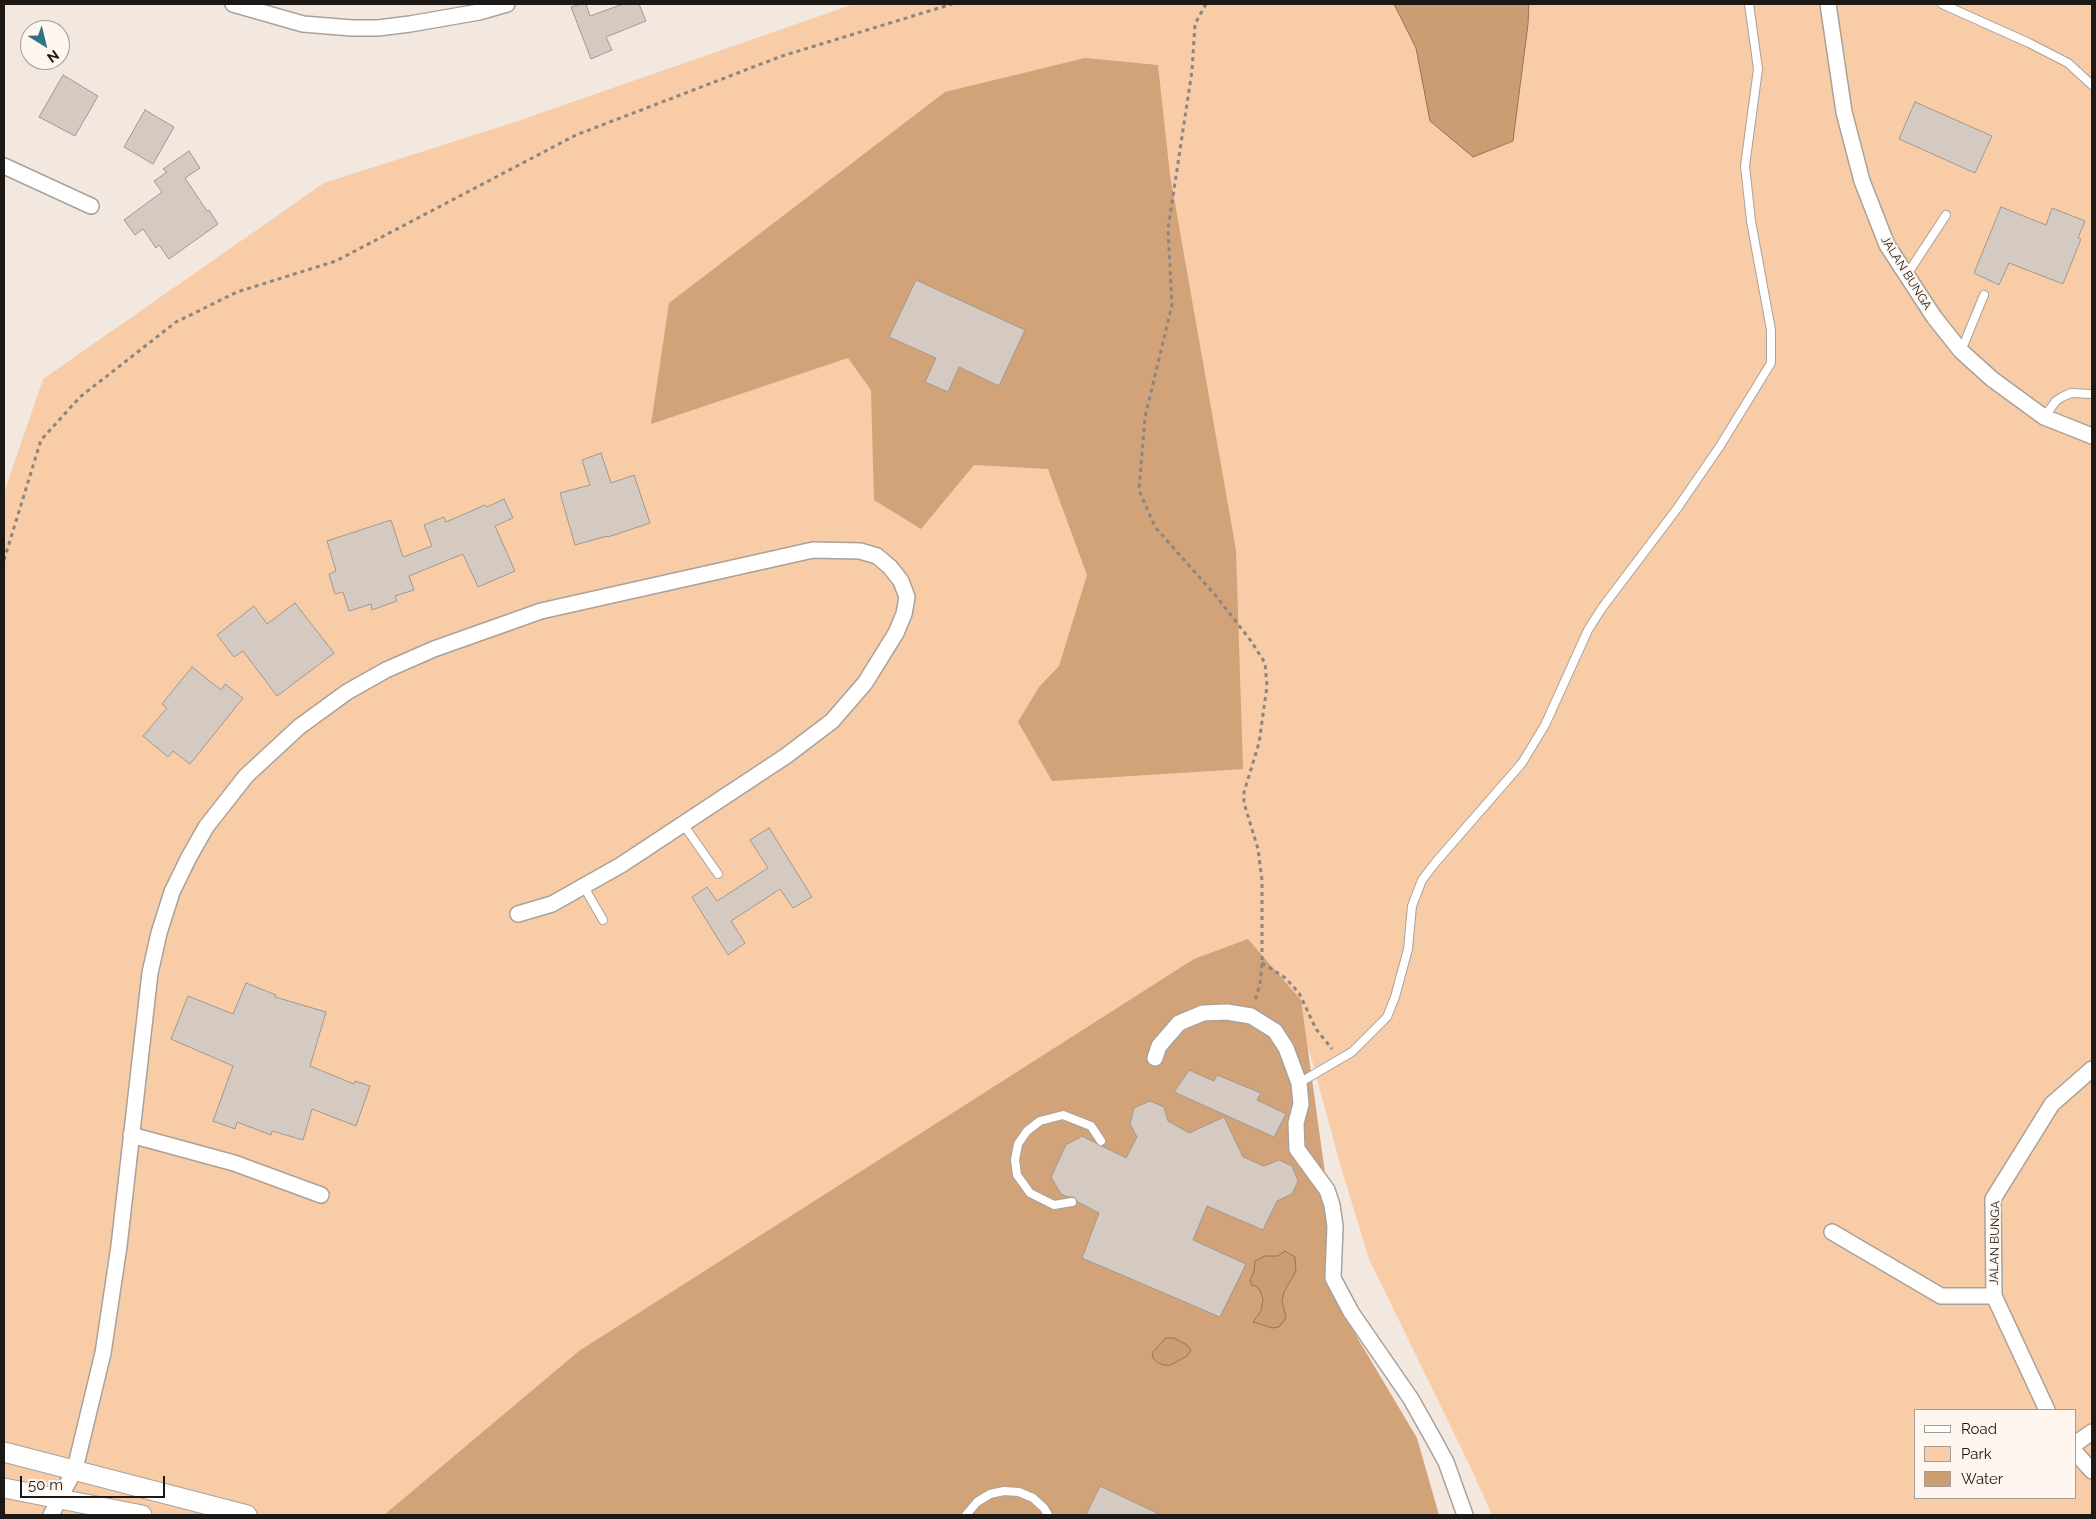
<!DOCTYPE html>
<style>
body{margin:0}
#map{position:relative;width:2096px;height:1519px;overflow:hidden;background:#f2e8e0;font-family:Raleway,sans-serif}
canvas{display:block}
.frame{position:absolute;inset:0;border:5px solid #1b1815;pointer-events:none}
.legend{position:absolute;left:1914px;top:1409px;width:162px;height:90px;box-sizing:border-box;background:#fef6ef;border:1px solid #a39d98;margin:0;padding:6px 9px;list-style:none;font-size:15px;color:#1b1815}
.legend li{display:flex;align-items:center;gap:10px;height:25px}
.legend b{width:25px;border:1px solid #a39d98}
.north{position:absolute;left:20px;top:20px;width:50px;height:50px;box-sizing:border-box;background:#fef6ef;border:1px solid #a39d98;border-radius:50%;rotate:144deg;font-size:14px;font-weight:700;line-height:20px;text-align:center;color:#1b1815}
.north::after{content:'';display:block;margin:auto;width:18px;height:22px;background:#2e7482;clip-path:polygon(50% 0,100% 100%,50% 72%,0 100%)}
.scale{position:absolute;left:20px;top:1476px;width:145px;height:22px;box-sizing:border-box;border:2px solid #1b1815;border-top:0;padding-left:6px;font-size:15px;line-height:18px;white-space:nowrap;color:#1b1815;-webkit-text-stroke:4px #fef6ef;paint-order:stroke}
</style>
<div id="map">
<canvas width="2096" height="1519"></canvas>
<div class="frame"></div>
<ul class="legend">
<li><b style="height:6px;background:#fff"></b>Road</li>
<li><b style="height:14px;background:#f7cca7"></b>Park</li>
<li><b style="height:14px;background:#cc9d73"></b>Water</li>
</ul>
<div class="north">N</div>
<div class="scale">50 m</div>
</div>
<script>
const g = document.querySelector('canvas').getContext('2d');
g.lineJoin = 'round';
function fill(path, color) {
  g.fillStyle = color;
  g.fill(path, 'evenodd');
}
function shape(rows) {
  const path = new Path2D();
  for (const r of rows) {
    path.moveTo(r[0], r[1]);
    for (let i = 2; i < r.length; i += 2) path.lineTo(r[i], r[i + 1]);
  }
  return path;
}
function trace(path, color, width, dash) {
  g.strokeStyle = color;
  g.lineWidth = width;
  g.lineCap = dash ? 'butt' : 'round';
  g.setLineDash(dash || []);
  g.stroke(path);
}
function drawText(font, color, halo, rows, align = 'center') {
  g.font = font + ' Raleway,sans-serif';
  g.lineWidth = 4;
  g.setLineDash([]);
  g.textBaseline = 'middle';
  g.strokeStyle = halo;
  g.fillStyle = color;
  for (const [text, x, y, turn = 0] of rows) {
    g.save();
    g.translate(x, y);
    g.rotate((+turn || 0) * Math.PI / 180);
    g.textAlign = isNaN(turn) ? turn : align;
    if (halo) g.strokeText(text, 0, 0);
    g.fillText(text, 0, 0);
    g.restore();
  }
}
const green = shape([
 [854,4,2092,4,2092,1515,1492,1515,1470,1466,1369,1259,1340,1164,1310,1053,1284,1011,514,1515,4,1515,4,493,43,379,324,183,515,122],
 [1915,1410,2075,1410,2075,1498,1915,1498]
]);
const forest = shape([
 [1085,58,1158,65,1170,175,1236,550,1243,769,1052,781,1018,722,1039,687,1059,666,1087,575,1048,469,974,465,921,529,874,500,871,390,848,358,651,424,669,303,945,92],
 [1248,939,1301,1000,1345,1317,1417,1438,1439,1515,384,1515,579,1351,1194,959]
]);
const water = shape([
 [1394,4,1529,4,1528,24,1513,141,1473,157,1430,121,1416,48,1394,4],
 [1285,1251,1295,1257,1296,1271,1284,1292,1282,1301,1286,1318,1279,1327,1272,1328,1253,1322,1261,1311,1263,1300,1260,1290,1254,1285,1252,1286,1250,1280,1254,1272,1255,1261,1265,1256,1278,1256,1285,1251],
 [1166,1338,1174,1338,1187,1345,1191,1350,1187,1356,1171,1365,1163,1365,1157,1362,1153,1358,1152,1353,1166,1338]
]);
const building = shape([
 [581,4,586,4,590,16,623,4,639,4,646,21,606,37,612,50,591,59,571,7,581,4],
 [63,75,98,96,75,136,39,117,63,75],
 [1915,102,1992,136,1975,173,1899,139,1915,102],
 [145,110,174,127,153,164,124,147,145,110],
 [189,151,200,168,185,178,207,211,209,210,218,224,169,259,159,245,156,248,143,229,135,235,124,220,162,192,154,181,167,172,163,169,189,151],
 [2001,207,2046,225,2052,208,2085,221,2078,238,2081,239,2063,284,2009,263,1999,285,1974,273,2001,207],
 [916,280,1025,330,999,386,959,367,948,392,925,382,936,358,889,337,916,280],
 [601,453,611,483,634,475,650,523,608,537,607,536,575,545,560,493,590,485,582,460,601,453],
 [504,499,513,518,495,526,515,571,478,587,463,554,409,576,414,590,395,596,397,601,372,610,371,604,349,611,343,592,335,594,329,574,336,571,327,541,391,520,403,557,432,546,424,525,444,517,446,522,485,505,487,507,504,499],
 [295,603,334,653,277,696,243,651,234,657,217,635,254,606,267,624,295,603],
 [192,667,221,690,225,684,243,698,190,764,173,751,168,757,143,736,167,708,162,704,192,667],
 [769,828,812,897,793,908,780,889,731,921,745,943,728,955,692,897,707,887,717,901,768,868,750,840,769,828],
 [246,983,276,995,275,997,326,1012,310,1066,354,1084,355,1081,370,1086,356,1126,312,1109,303,1140,272,1131,271,1135,237,1122,235,1129,213,1121,233,1066,171,1039,188,996,233,1014,246,983],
 [1189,1070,1214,1081,1217,1075,1261,1093,1257,1100,1286,1114,1274,1137,1174,1092,1189,1070],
 [1150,1101,1164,1107,1168,1121,1189,1133,1224,1117,1243,1157,1264,1166,1279,1160,1292,1166,1298,1181,1292,1194,1277,1201,1263,1230,1207,1206,1193,1240,1246,1264,1220,1317,1082,1258,1099,1213,1078,1202,1074,1197,1068,1197,1061,1194,1051,1177,1066,1145,1082,1136,1126,1158,1137,1137,1130,1124,1134,1108,1150,1101],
 [1100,1486,1161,1515,1086,1515,1100,1486]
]);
const path = shape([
 [1206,4,1195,24,1192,71,1168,229,1172,305,1145,417,1139,490,1155,527,1216,596,1251,641,1265,663,1267,686,1259,743,1244,792,1244,803,1258,849,1262,880,1262,963,1260,984,1255,1001],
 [4,560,41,440,80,397,176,322,237,292,336,261,576,135,782,56,952,4],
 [1262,963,1284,977,1293,986,1300,995,1316,1029,1332,1049]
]);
const service = shape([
 [1942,4,2029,43,2068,63,2092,85],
 [1906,276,1946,215],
 [1961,351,1984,295],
 [2044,417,2056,401,2062,397,2071,393,2092,394],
 [683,824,718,874],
 [584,887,603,920],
 [1299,1083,1352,1052,1387,1017,1395,997,1408,949,1412,906,1422,880,1435,863,1522,763,1545,725,1588,630,1602,608,1676,510,1720,446,1771,363,1771,330,1751,221,1745,166,1758,69,1749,4],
 [1072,1202,1054,1205,1030,1193,1017,1175,1015,1160,1018,1144,1027,1131,1040,1121,1063,1115,1091,1126,1101,1141],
 [966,1515,977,1502,990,1494,1004,1491,1019,1492,1033,1498,1044,1508,1048,1515]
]);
const minor = shape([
 [233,4,303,24,352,28,378,28,410,24,479,12,507,4],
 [1828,4,1844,112,1862,181,1887,245,1934,317,1961,351,1992,379,2044,417,2092,436],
 [4,166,91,206],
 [1155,1058,1159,1046,1179,1023,1203,1013,1227,1012,1251,1016,1275,1031,1286,1048,1299,1083,1301,1104,1296,1123,1297,1149,1327,1190,1332,1205,1335,1226,1333,1278,1351,1312,1411,1399,1434,1440,1446,1462,1465,1515],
 [131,1135,234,1163,321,1195],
 [1832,1232,1941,1296,1994,1296],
 [2047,1410,1994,1296,1993,1199,2052,1104,2092,1069],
 [2075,1444,2092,1432],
 [2075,1452,2092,1471],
 [51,1515,75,1469,103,1353,119,1246,150,973,159,933,172,892,188,859,206,827,246,776,299,727,347,692,386,670,434,649,541,611,813,550,860,551,877,556,890,567,901,581,907,597,904,614,896,633,865,683,832,721,786,756,621,865,552,904,518,914]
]);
const tertiary = shape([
 [4,1452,247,1515],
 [4,1488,142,1515]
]);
const streetNames = [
 ["JALAN BUNGA",1906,273,58],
 ["JALAN BUNGA",1995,1243,-89]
];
fill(green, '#f7cca7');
fill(forest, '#d2a379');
fill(water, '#cc9d73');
trace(water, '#977557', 1);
fill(building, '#d4cac2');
trace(building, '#a29891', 1);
trace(service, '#aaa199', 10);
trace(minor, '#aaa199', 18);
trace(tertiary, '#aaa199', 21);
trace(path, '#8c8680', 3, [4, 4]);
trace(service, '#fff', 8);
trace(minor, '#fff', 15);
trace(tertiary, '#fff', 19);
drawText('12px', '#1b1815', '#fef6ef', streetNames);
</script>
